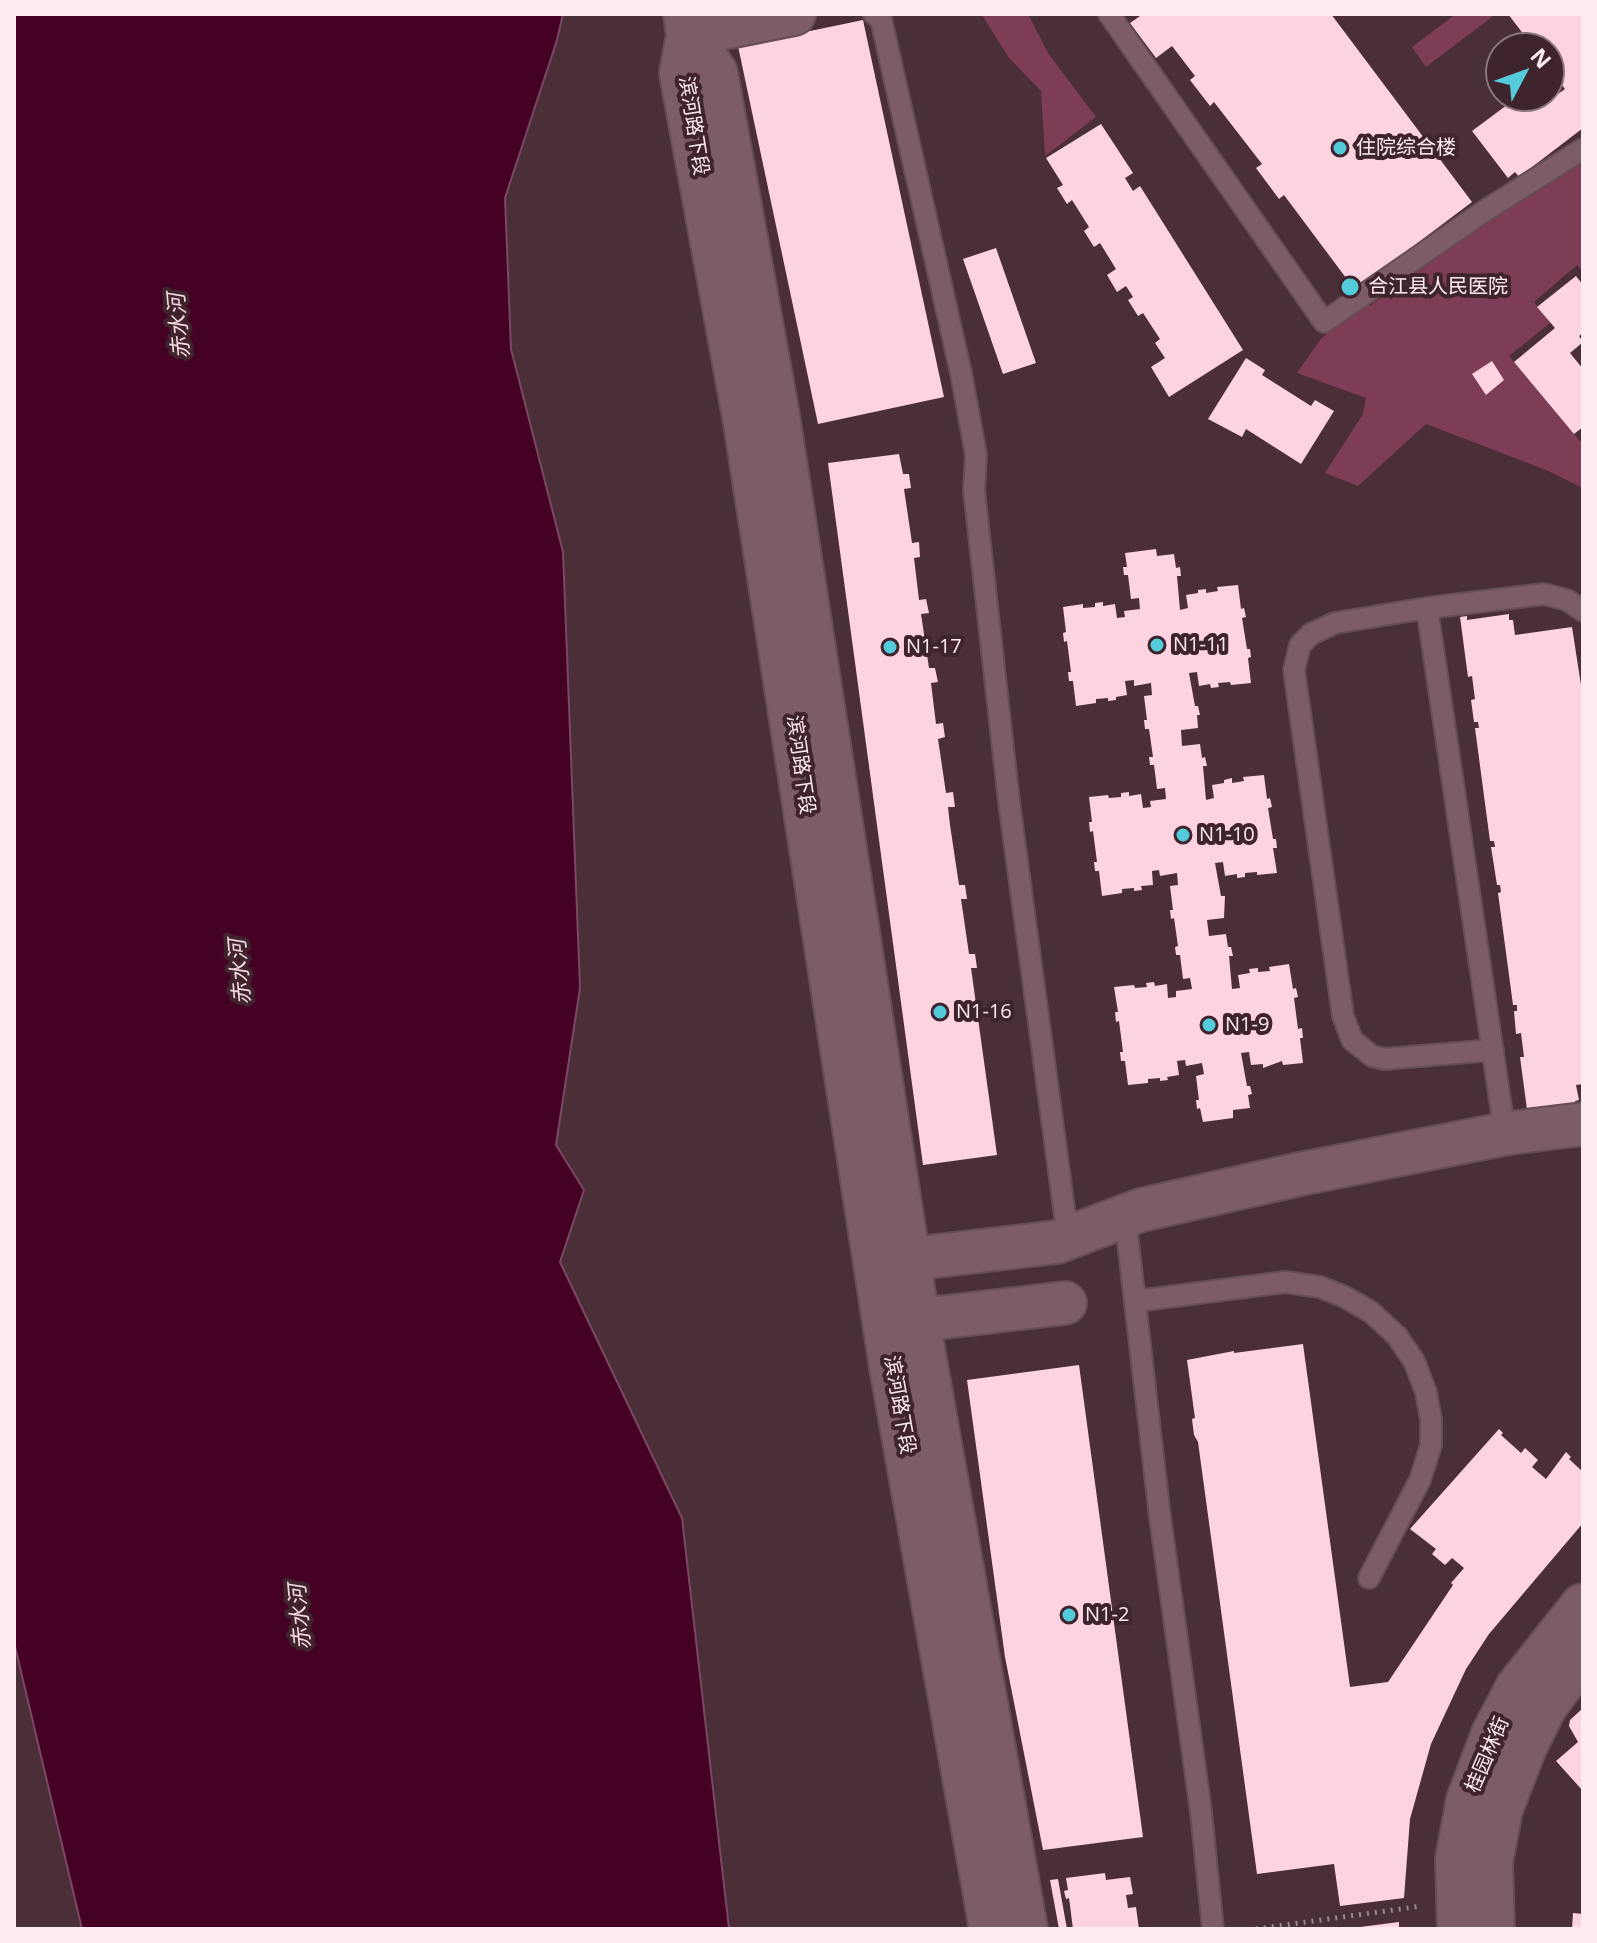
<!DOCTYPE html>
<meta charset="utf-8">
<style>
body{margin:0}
#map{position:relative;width:1597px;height:1943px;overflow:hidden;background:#4a2e38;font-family:"Open Sans",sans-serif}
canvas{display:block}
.frame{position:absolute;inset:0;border:16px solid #feebf1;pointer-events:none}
.north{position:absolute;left:1485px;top:32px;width:80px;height:80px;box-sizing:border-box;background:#3f242e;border:2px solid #8b747c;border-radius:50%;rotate:49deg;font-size:22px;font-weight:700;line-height:32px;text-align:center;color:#feebf1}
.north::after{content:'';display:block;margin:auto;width:28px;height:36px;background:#53cbda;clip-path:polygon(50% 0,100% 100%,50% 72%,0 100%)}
</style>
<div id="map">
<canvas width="1597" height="1943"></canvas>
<div class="frame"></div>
<div class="north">N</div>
</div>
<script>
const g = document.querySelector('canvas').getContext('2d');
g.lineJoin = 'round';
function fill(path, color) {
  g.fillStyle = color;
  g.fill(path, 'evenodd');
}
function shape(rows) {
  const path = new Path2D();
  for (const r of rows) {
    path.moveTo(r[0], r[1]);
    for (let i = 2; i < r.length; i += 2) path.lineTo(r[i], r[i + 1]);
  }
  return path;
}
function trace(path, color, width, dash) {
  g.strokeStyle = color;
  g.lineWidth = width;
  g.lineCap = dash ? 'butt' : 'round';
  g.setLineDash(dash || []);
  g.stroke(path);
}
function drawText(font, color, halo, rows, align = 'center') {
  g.font = font + ' "Open Sans","Noto Sans SC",sans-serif';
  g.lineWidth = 8;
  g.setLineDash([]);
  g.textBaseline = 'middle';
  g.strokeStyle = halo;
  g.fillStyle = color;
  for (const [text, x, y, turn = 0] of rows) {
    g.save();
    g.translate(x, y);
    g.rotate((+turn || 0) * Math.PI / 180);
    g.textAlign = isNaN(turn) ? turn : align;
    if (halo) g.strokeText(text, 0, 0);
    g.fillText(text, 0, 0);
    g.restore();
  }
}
const green = shape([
 [966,14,1028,14,1048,53,1096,117,1045,156,1041,91,1009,58,982,15],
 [1456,14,1489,14,1492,17,1426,67,1412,47],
 [1583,163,1583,271,1577,265,1534,302,1550,323,1509,356,1580,441,1583,439,1583,488,1546,470,1426,424,1358,486,1325,473,1363,414,1366,398,1297,373,1320,340,1350,312,1371,305,1481,226]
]);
const water = shape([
 [14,14,563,14,557,40,505,198,511,349,563,552,580,988,556,1145,584,1190,560,1262,682,1518,729,1929,82,1929,14,1642,14,14]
]);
const building = shape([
 [1143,14,1331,14,1472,202,1355,290,1284,195,1279,199,1256,168,1262,164,1214,102,1210,106,1190,80,1195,76,1172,46,1156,58,1130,23],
 [1508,14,1583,14,1583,128,1519,177,1515,172,1508,178,1472,131,1507,105,1502,98,1505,96,1549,96,1551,99,1565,89,1549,68,1549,48,1534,48],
 [863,20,944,397,818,424,738,46],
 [1101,124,1133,173,1125,178,1133,191,1140,186,1243,350,1169,397,1151,367,1165,358,1155,343,1160,339,1143,313,1138,316,1128,300,1133,297,1126,286,1117,292,1107,275,1116,269,1100,243,1094,247,1084,231,1089,227,1072,200,1067,204,1057,188,1063,185,1046,158],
 [996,248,1036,363,1003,374,963,259],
 [1576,276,1583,285,1583,333,1579,336,1583,342,1570,353,1583,369,1583,427,1574,434,1514,362,1555,328,1537,307],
 [1246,358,1265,370,1262,375,1311,406,1315,400,1334,411,1301,464,1246,429,1242,437,1208,419],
 [1492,361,1504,380,1486,395,1472,374],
 [899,454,903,474,909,474,911,488,904,489,912,543,919,542,920,557,914,558,919,600,926,599,929,613,921,614,929,668,935,668,938,682,931,683,936,724,943,723,945,737,938,739,946,793,953,792,955,807,948,807,950,825,959,885,965,885,967,899,961,899,969,954,975,954,977,968,971,968,997,1155,923,1165,828,463],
 [1156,549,1157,556,1174,554,1176,568,1180,567,1181,576,1177,576,1180,610,1188,608,1186,595,1198,593,1198,590,1206,589,1206,593,1218,591,1217,587,1238,585,1241,609,1244,608,1246,617,1242,618,1247,649,1250,649,1251,657,1248,658,1251,683,1231,685,1230,682,1218,683,1219,687,1211,688,1210,684,1199,686,1197,672,1189,673,1195,706,1198,706,1200,715,1197,715,1198,728,1181,730,1182,746,1200,744,1202,758,1205,757,1207,766,1203,766,1206,800,1214,798,1212,785,1224,783,1224,780,1232,778,1232,783,1244,781,1243,777,1264,775,1267,799,1270,798,1272,807,1268,808,1273,839,1276,839,1277,848,1273,848,1277,873,1257,875,1257,872,1245,873,1245,877,1237,878,1237,874,1225,876,1223,862,1215,863,1221,896,1225,896,1224,918,1207,920,1209,936,1226,934,1228,947,1231,947,1233,956,1229,956,1232,989,1240,988,1238,975,1250,973,1249,969,1258,968,1258,972,1270,971,1269,967,1289,964,1293,989,1296,988,1298,997,1294,998,1298,1029,1302,1028,1303,1038,1300,1038,1303,1063,1283,1065,1282,1061,1263,1068,1263,1064,1251,1065,1249,1052,1241,1053,1247,1086,1250,1086,1252,1094,1248,1095,1250,1108,1233,1110,1233,1118,1203,1122,1200,1108,1197,1109,1196,1100,1199,1100,1196,1076,1204,1074,1202,1063,1186,1066,1185,1060,1177,1061,1179,1075,1167,1077,1168,1080,1160,1081,1160,1078,1148,1079,1148,1083,1128,1085,1125,1061,1121,1061,1120,1052,1123,1052,1119,1021,1116,1022,1115,1012,1118,1012,1114,987,1134,985,1135,988,1147,987,1146,983,1154,982,1155,986,1167,984,1168,998,1176,997,1176,991,1192,989,1190,978,1183,979,1180,955,1176,955,1175,947,1178,946,1174,918,1171,919,1170,910,1173,910,1170,886,1178,885,1177,873,1160,876,1159,870,1152,871,1153,885,1141,886,1142,890,1134,891,1134,888,1122,889,1122,893,1102,896,1099,871,1095,871,1094,862,1097,862,1093,831,1090,832,1089,822,1092,822,1089,797,1108,795,1109,798,1121,797,1121,793,1129,792,1129,796,1141,794,1143,808,1151,807,1150,801,1166,799,1165,788,1157,789,1154,765,1150,765,1149,757,1153,757,1149,729,1145,729,1144,720,1147,720,1144,696,1152,695,1151,683,1134,686,1134,680,1125,681,1127,695,1116,697,1116,700,1108,701,1108,698,1096,699,1096,703,1076,706,1073,681,1069,681,1068,672,1071,672,1067,641,1064,642,1063,633,1066,632,1063,607,1083,604,1083,608,1095,607,1095,603,1103,602,1103,606,1115,604,1117,618,1125,617,1124,611,1140,609,1139,598,1131,599,1128,575,1124,575,1123,567,1127,567,1125,553],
 [1509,614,1509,620,1513,620,1515,635,1572,627,1583,698,1583,1084,1576,1085,1579,1100,1575,1101,1576,1107,1528,1117,1520,1057,1524,1057,1521,1033,1516,1034,1514,1011,1517,1011,1517,1005,1513,1005,1498,893,1501,892,1500,885,1497,885,1491,847,1495,847,1494,841,1490,841,1475,728,1479,728,1478,722,1474,722,1471,700,1475,699,1472,676,1468,677,1460,617,1467,616,1467,620],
 [1303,1344,1350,1687,1388,1682,1453,1585,1451,1583,1464,1568,1452,1558,1445,1565,1432,1554,1436,1549,1410,1529,1499,1429,1503,1433,1501,1435,1521,1453,1525,1448,1538,1460,1532,1467,1546,1479,1566,1452,1571,1457,1569,1459,1583,1472,1583,1523,1489,1634,1466,1669,1431,1744,1410,1819,1404,1898,1340,1906,1334,1864,1257,1874,1198,1442,1194,1435,1192,1419,1195,1418,1187,1360,1234,1351,1234,1353],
 [1079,1365,1143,1837,1043,1850,1005,1657,967,1380],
 [1583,1708,1583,1791,1556,1761,1578,1742,1569,1726,1570,1720],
 [1105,1873,1106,1880,1130,1877,1133,1894,1126,1895,1128,1908,1136,1907,1139,1929,1073,1929,1069,1898,1066,1899,1064,1891,1068,1890,1066,1878],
 [1058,1879,1067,1929,1059,1929,1050,1880],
 [1573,1913,1583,1914,1583,1929,1572,1929],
 [1399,1922,1399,1929,1360,1929,1360,1927]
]);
const path = shape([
 [1256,1929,1422,1906]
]);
const service = shape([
 [874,14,881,19,961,373,976,455,974,490,1009,802,1068,1238],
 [1109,14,1324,322,1483,212,1583,149],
 [1427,608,1335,623,1311,634,1300,645,1294,670,1343,1016,1352,1040,1372,1056,1384,1059,1493,1050],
 [1505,1134,1427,608,1544,594,1567,600,1583,611],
 [1125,1216,1160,1517,1201,1812,1213,1929],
 [1136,1301,1285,1282,1320,1287,1345,1297,1371,1312,1397,1336,1414,1361,1426,1392,1431,1419,1431,1445,1420,1480,1369,1578]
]);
const minor = shape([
 [689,35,794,14],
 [876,1263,1057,1242,1141,1210,1300,1174,1509,1133,1583,1124],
 [885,1324,1065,1303]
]);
const tertiary = shape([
 [686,14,689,35,682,73,746,422,892,1367,992,1929],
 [689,35,715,73,777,416,917,1320,1025,1929],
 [1460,1929,1458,1859,1469,1800,1494,1734,1518,1688,1583,1606],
 [1492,1929,1490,1862,1500,1809,1524,1747,1545,1705,1583,1654]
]);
const markers = [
 [1340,148,8,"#53cbda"],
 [1350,287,10,"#53cbda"],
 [1157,645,8,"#53cbda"],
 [890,647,8,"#53cbda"],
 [1183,835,8,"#53cbda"],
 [940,1012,8,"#53cbda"],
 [1209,1025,8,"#53cbda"],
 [1069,1615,8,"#53cbda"]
];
const streetNames = [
 ["滨河路下段",693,126,81],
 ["滨河路下段",800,765,82],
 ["滨河路下段",899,1405,80],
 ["桂园林街",1488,1755,-67]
];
const poiNames = [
 ["住院综合楼",1356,148],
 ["合江县人民医院",1368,287],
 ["N1-11",1173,645],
 ["N1-17",906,647],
 ["N1-10",1199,835],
 ["N1-16",956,1012],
 ["N1-9",1225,1025],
 ["N1-2",1085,1615]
];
const waterNames = [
 ["赤水河",180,326,-95],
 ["赤水河",241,972,-95],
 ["赤水河",301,1617,-95]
];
fill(green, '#7e3d57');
fill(water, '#450123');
trace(water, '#7c4761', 2);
fill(building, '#fed3e1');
trace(service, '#654d56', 24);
trace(minor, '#654d56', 46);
trace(tertiary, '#654d56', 48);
trace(path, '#a08890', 5, [2, 6]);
trace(service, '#7c5c67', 20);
trace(minor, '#7c5c67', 42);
trace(tertiary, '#7c5c67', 44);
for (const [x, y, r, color] of markers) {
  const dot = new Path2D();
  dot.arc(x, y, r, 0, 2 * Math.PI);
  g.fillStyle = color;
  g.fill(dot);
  trace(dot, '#3f242e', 3);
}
drawText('20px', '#feebf1', '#3f242e', streetNames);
drawText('20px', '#feebf1', '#3f242e', poiNames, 'left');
drawText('italic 22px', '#f4d9e1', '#3f242e', waterNames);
</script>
